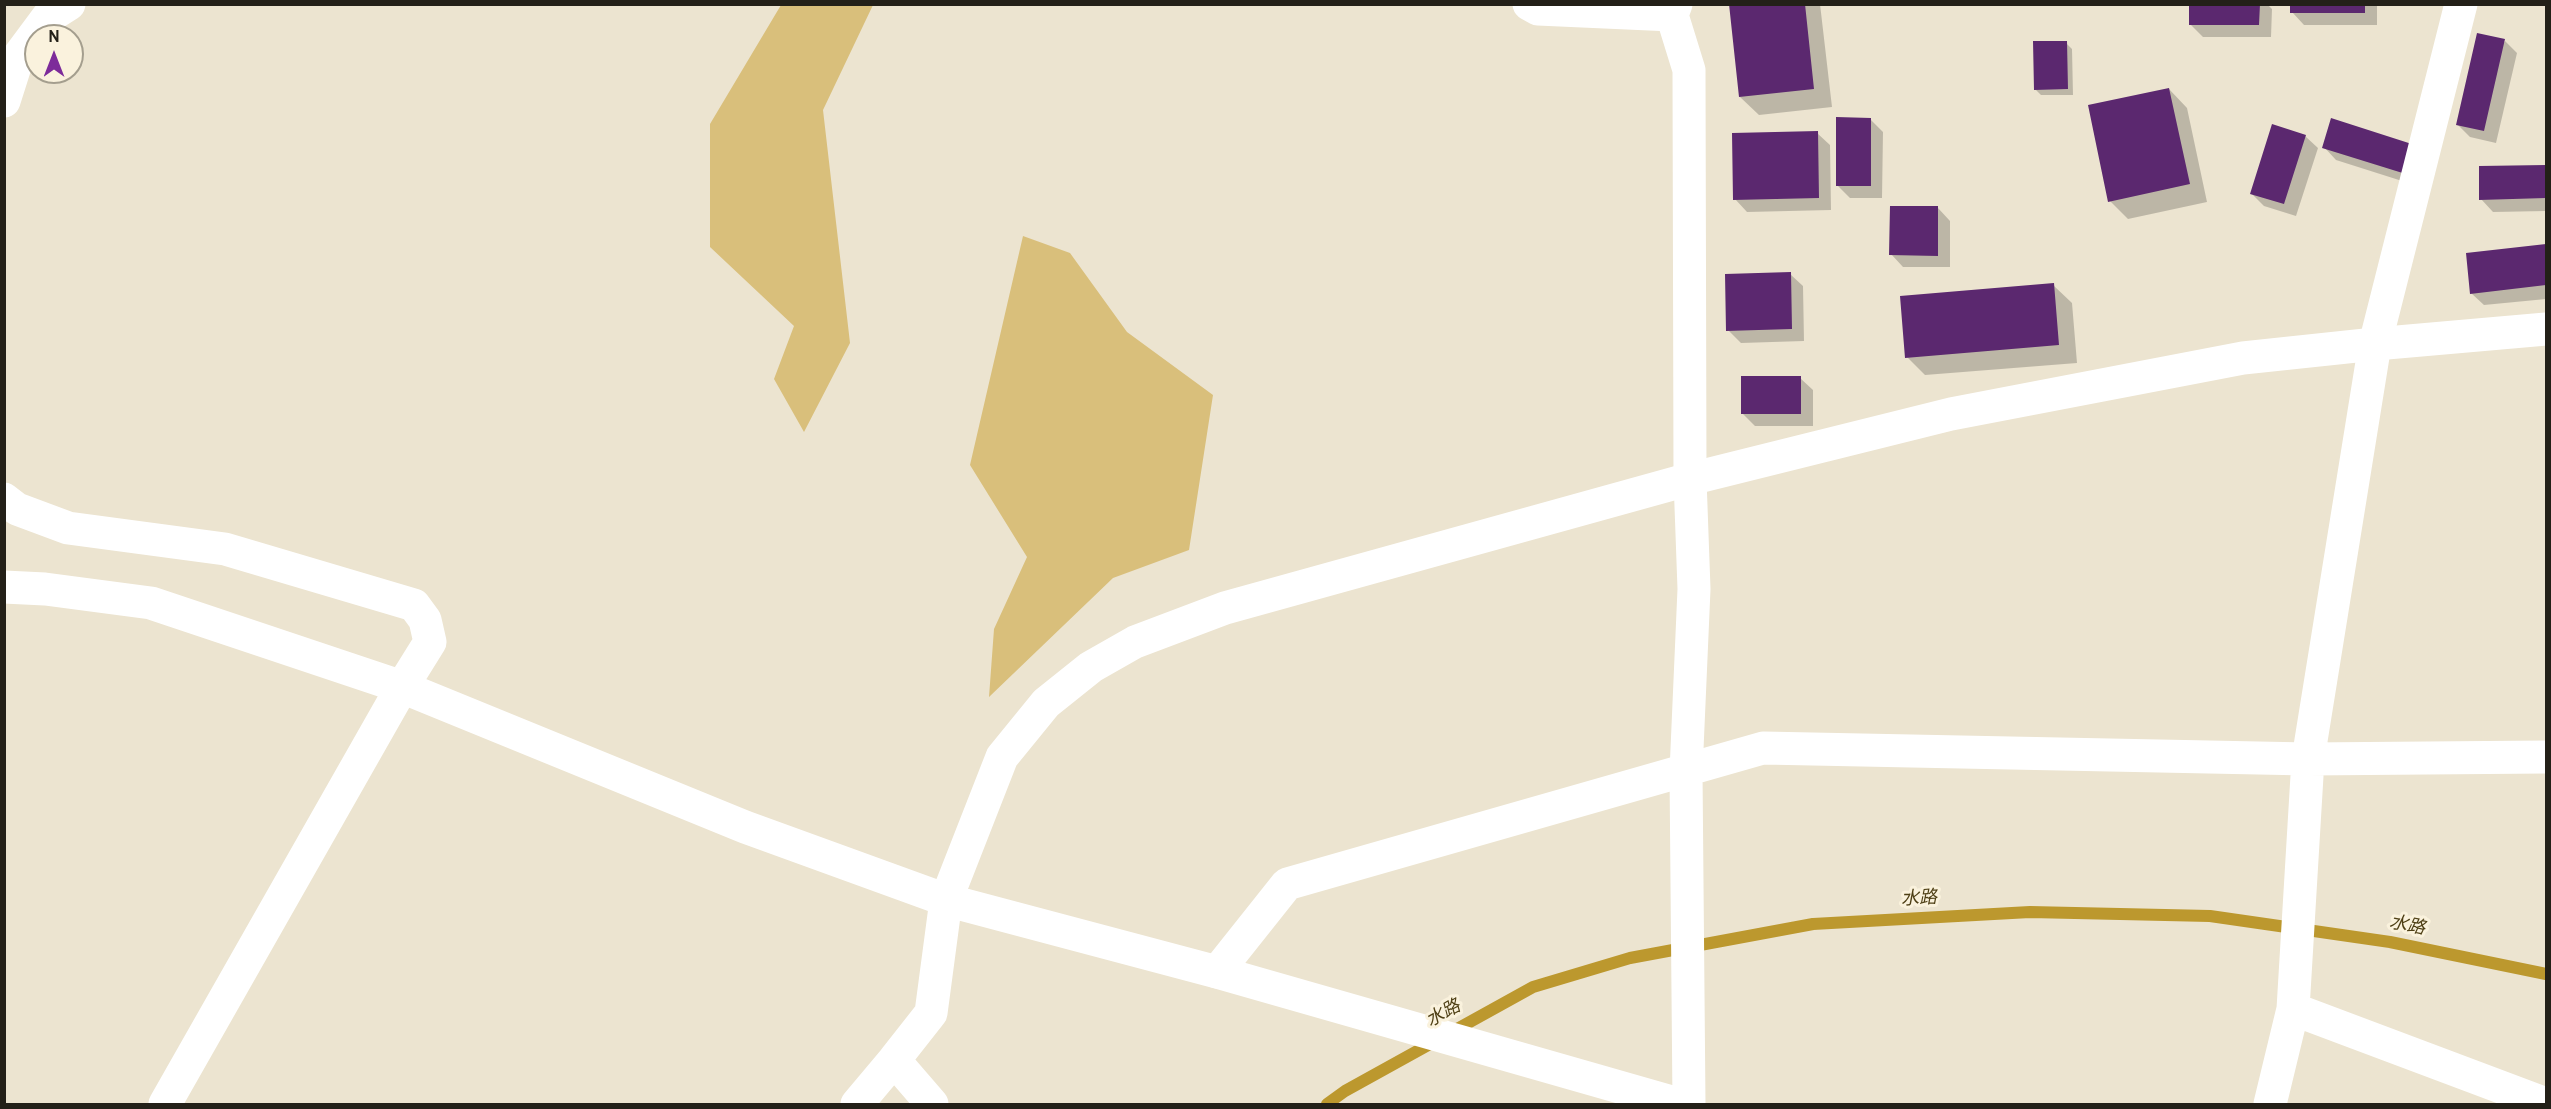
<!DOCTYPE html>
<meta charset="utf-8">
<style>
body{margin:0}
#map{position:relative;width:2551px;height:1109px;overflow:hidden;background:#ece4d0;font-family:Overpass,sans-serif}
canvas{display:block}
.frame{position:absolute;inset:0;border:6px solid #232018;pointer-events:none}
.north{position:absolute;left:24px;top:24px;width:60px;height:60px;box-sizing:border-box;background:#faf2dd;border:2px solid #a49e8e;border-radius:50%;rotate:0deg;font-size:16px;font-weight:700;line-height:24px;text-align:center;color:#232018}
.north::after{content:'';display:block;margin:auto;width:21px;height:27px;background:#7d2b9a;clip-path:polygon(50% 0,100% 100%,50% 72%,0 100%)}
</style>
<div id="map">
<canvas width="2551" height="1109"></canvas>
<div class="frame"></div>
<div class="north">N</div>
</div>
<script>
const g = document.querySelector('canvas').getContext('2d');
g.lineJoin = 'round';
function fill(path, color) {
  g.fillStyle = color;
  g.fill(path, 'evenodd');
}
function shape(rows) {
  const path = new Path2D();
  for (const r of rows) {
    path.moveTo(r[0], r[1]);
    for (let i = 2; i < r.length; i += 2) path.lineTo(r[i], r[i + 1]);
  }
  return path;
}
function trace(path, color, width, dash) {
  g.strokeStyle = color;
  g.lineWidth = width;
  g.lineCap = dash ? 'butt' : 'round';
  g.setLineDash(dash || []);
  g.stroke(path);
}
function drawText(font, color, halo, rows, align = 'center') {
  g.font = font + ' Overpass,"Noto Sans JP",sans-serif';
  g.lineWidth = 6;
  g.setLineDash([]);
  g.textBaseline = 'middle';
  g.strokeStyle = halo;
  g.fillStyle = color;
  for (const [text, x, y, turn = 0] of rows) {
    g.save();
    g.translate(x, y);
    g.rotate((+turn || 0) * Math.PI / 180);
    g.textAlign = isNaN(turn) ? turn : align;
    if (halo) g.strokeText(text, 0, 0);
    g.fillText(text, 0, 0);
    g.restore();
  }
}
const green = shape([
 [781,5,873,5,823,110,850,343,804,432,774,379,794,326,710,247,710,124],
 [1023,236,1070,253,1127,332,1213,395,1189,550,1113,578,989,697,994,629,1027,557,970,465]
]);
const shadow = shape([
 [1730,4,1820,4,1832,107,1759,115,1740,97],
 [2190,4,2267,4,2272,9,2271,37,2203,37,2190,24],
 [2292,4,2377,4,2377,25,2304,25,2292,12],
 [2505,41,2517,53,2496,143,2470,137,2457,124],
 [2066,43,2072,49,2073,95,2041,95,2035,89],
 [2169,89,2187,108,2207,202,2128,219,2110,201],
 [1871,120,1883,132,1882,198,1850,198,1837,185],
 [2332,120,2421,187,2336,160,2324,147],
 [1817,133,1830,145,1831,210,1747,212,1735,199],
 [2305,136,2318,148,2296,216,2264,206,2252,194],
 [2546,166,2546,211,2493,212,2481,199,2480,167],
 [1938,208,1950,221,1950,267,1903,267,1891,254],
 [2546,246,2546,299,2484,305,2471,293,2467,255],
 [1790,274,1803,286,1804,341,1741,343,1728,330],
 [2053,285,2072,303,2077,363,1925,375,1907,357],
 [1800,378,1813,390,1813,426,1755,426,1743,414]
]);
const stream = shape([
 [1327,1104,1345,1091,1533,987,1630,958,1813,924,2030,912,2210,916,2390,942,2546,974]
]);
const building = shape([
 [1729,4,1805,4,1814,89,1739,97],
 [2189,4,2260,4,2259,25,2189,25],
 [2290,4,2365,4,2365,13,2290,13],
 [2477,33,2505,39,2484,131,2456,125],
 [2033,41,2067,41,2068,89,2034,90],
 [2169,88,2190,184,2108,202,2088,105],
 [1836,117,1871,118,1871,186,1836,186],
 [2331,118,2418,146,2409,175,2322,148],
 [2272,124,2306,135,2284,204,2250,194],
 [1818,131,1819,198,1733,200,1732,133],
 [2546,165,2546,198,2479,200,2479,166],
 [1890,206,1938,206,1938,256,1889,255],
 [2546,244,2546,285,2470,294,2466,253],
 [1791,272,1792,329,1726,331,1725,274],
 [2054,283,2059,345,1905,358,1900,296],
 [1741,376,1801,376,1801,414,1741,414]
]);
const street = shape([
 [1529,4,1538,9,1672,15],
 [1676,4,1672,15,1689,70,1690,479,1694,589,1686,772,1689,1104],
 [4,101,18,57,47,18,69,4],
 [4,499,17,509,68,528,225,549,414,605,425,620,430,642,402,687,165,1104],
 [1217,972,1287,884,1763,748,2308,759,2546,757],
 [2293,1009,2546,1104],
 [857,1104,894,1060],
 [932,1104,894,1060,931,1013,946,900],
 [2270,1104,2293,1009,2308,759,2375,344,2461,4]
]);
const secondary = shape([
 [4,587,45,589,151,603,402,687,745,827,946,900,1217,972,1679,1104],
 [946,900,1002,757,1046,703,1091,667,1135,642,1225,608,1690,479,1951,414,2243,358,2375,344,2546,329]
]);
const waterNames = [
 ["水路",1919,900,-3],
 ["水路",2407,927,11],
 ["水路",1444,1015,-29]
];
fill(green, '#d9bf7b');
fill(shadow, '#0003');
trace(stream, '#bc982e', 12);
fill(building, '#5b286f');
trace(street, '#fff', 33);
trace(secondary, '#fff', 33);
drawText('italic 18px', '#4e3f15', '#faf2dd', waterNames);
</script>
